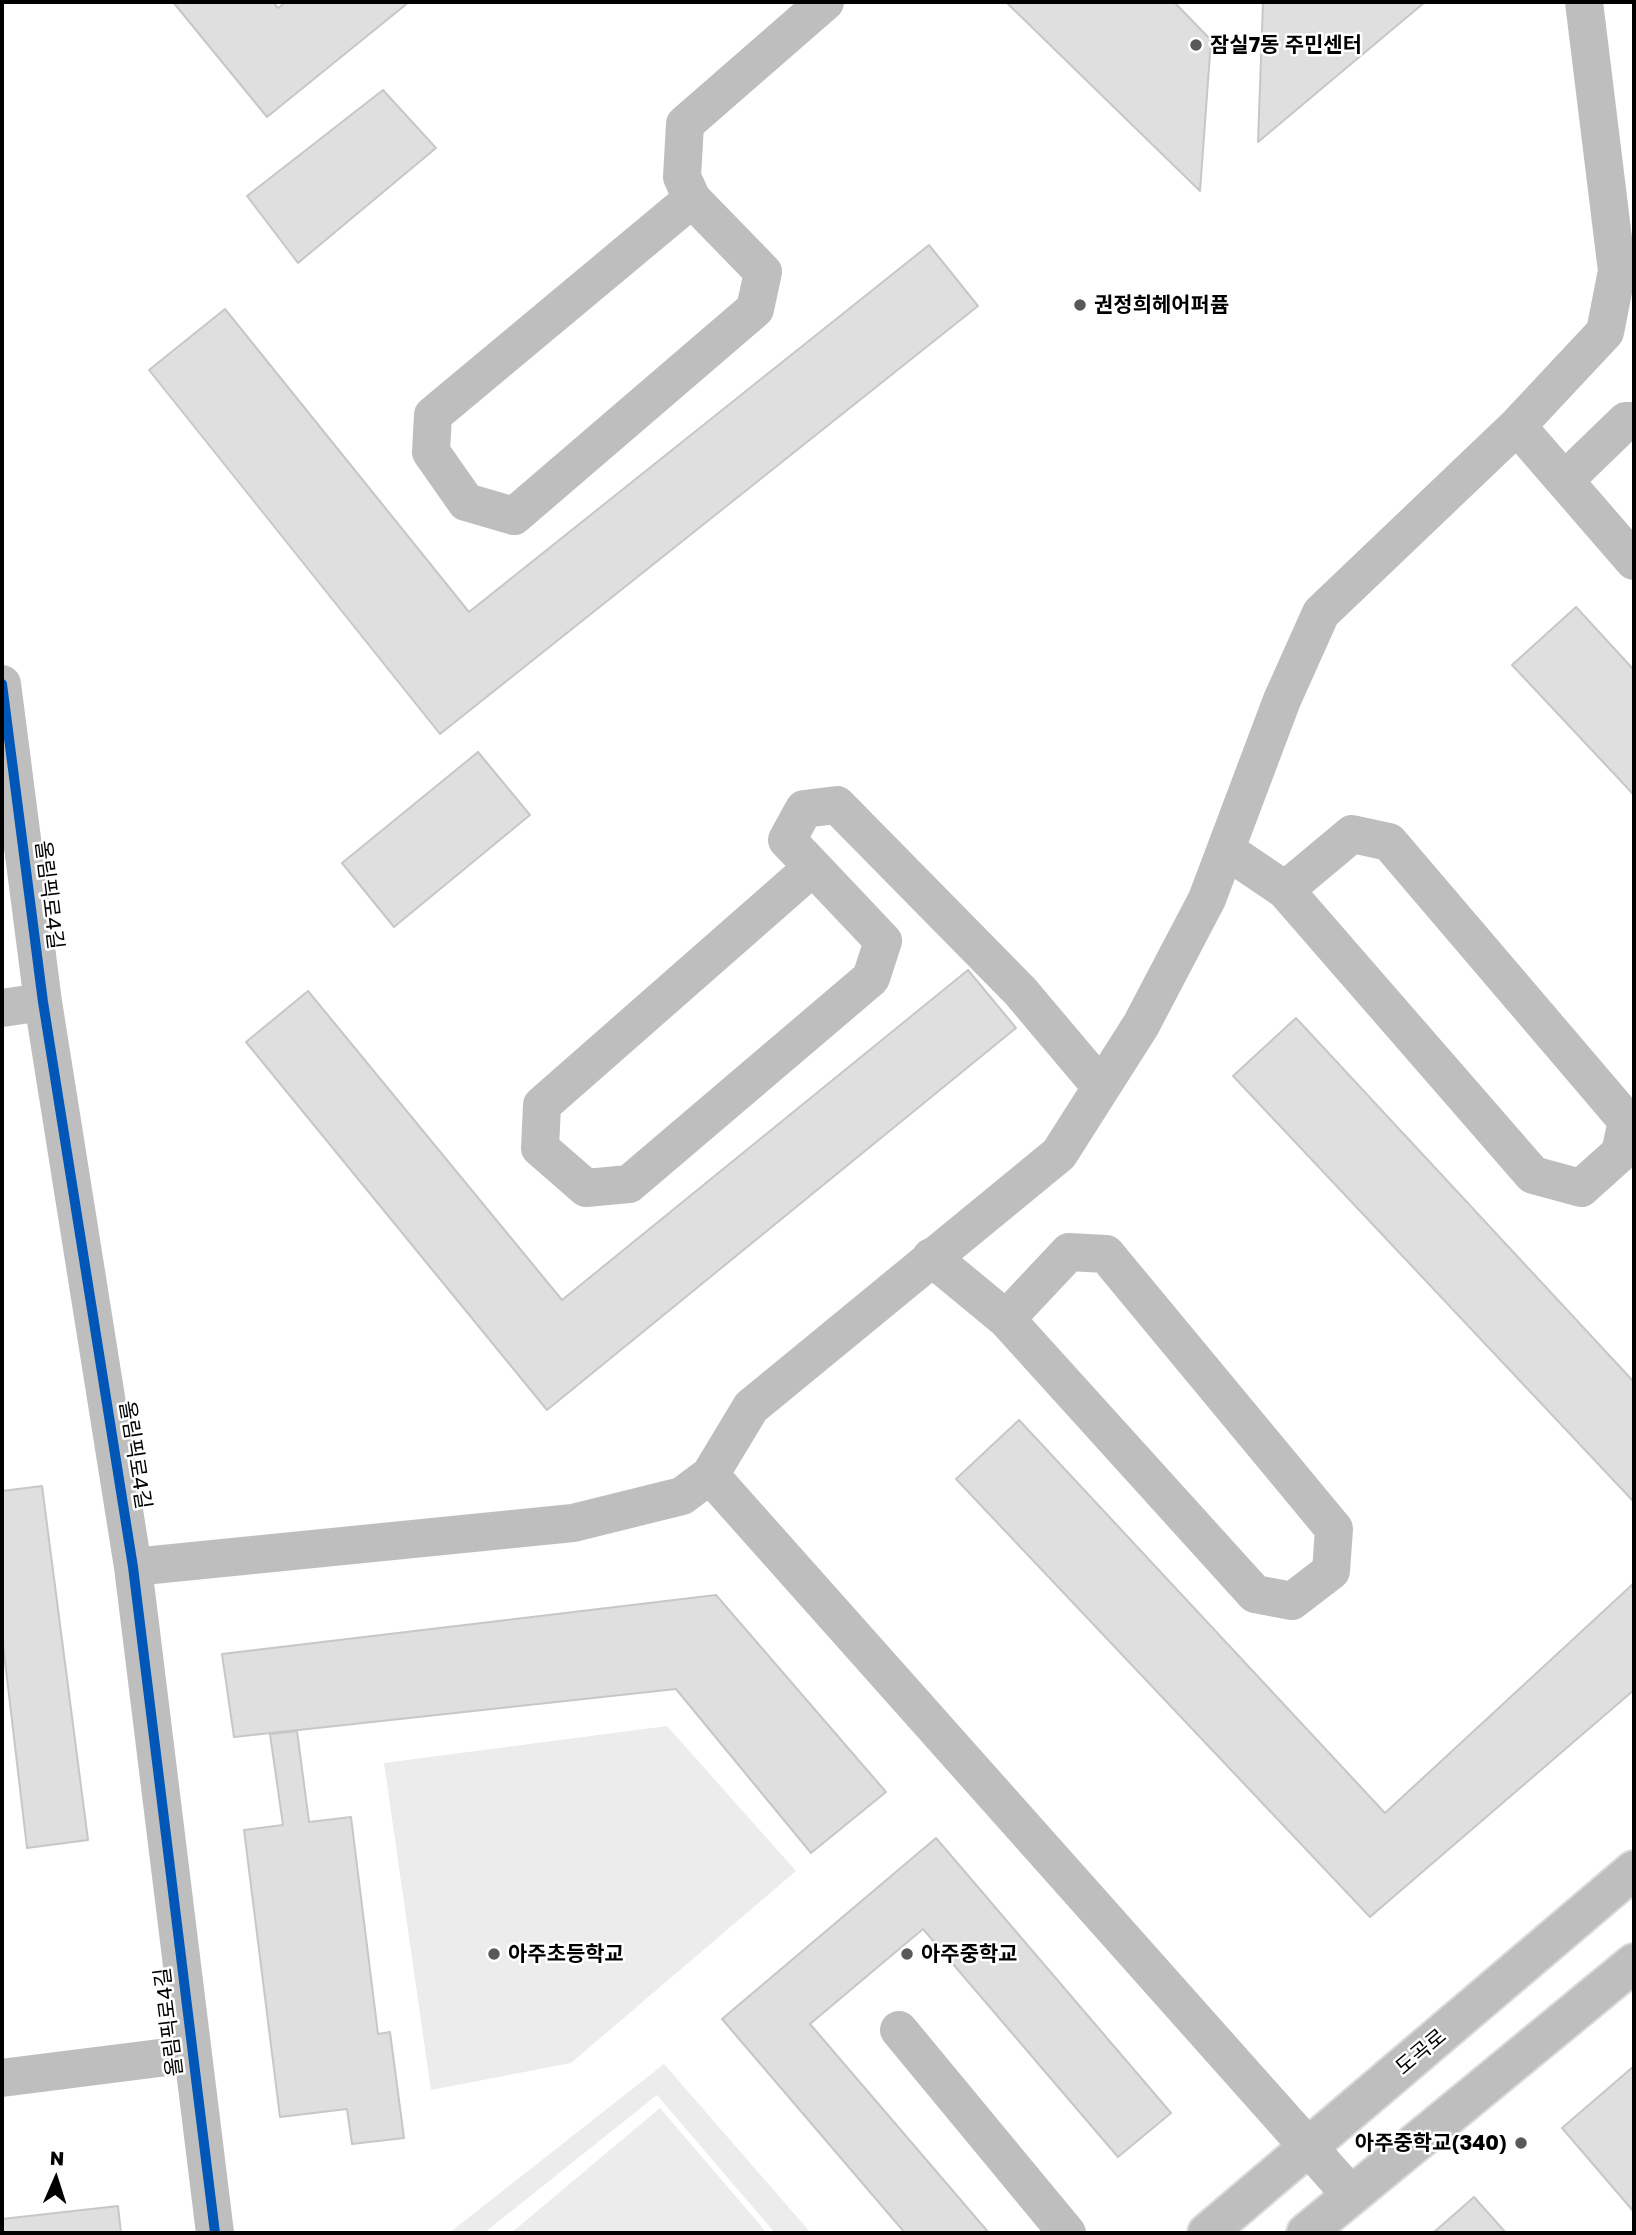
<!DOCTYPE html>
<meta charset="utf-8">
<style>
body{margin:0}
#map{position:relative;width:1636px;height:2235px;overflow:hidden;background:#fff;font-family:"Golos Text",sans-serif}
canvas{display:block}
.frame{position:absolute;inset:0;border:4px solid #000;pointer-events:none}
.north{position:absolute;left:21px;top:2144px;width:70px;height:70px;-webkit-text-stroke:5px #fff;paint-order:stroke;rotate:3deg;font-size:19px;font-weight:700;line-height:28px;text-align:center;color:#000}
.north::after{content:'';display:block;margin:auto;width:24px;height:32px;background:#000;clip-path:polygon(50% 0,100% 100%,50% 72%,0 100%)}
</style>
<div id="map">
<canvas width="1636" height="2235"></canvas>
<div class="frame"></div>
<div class="north">N</div>
</div>
<script>
const g = document.querySelector('canvas').getContext('2d');
g.lineJoin = 'round';
function fill(path, color) {
  g.fillStyle = color;
  g.fill(path, 'evenodd');
}
function shape(rows) {
  const path = new Path2D();
  for (const r of rows) {
    path.moveTo(r[0], r[1]);
    for (let i = 2; i < r.length; i += 2) path.lineTo(r[i], r[i + 1]);
  }
  return path;
}
function trace(path, color, width, dash) {
  g.strokeStyle = color;
  g.lineWidth = width;
  g.lineCap = dash ? 'butt' : 'round';
  g.setLineDash(dash || []);
  g.stroke(path);
}
function drawText(font, color, halo, rows, align = 'center') {
  g.font = font + ' "Golos Text","Noto Sans KR",sans-serif';
  g.lineWidth = 5;
  g.setLineDash([]);
  g.textBaseline = 'middle';
  g.strokeStyle = halo;
  g.fillStyle = color;
  for (const [text, x, y, turn = 0] of rows) {
    g.save();
    g.translate(x, y);
    g.rotate((+turn || 0) * Math.PI / 180);
    g.textAlign = isNaN(turn) ? turn : align;
    if (halo) g.strokeText(text, 0, 0);
    g.fillText(text, 0, 0);
    g.restore();
  }
}
const green = shape([
 [667,1726,796,1871,571,2063,431,2090,384,1763],
 [664,2064,811,2233,775,2233,657,2095,484,2233,449,2233],
 [660,2108,767,2233,511,2233]
]);
const building = shape([
 [173,2,273,2,278,8,286,2,409,2,267,117,173,2],
 [1006,2,1174,2,1211,40,1200,191,1006,2],
 [1263,2,1425,2,1258,142,1263,2],
 [383,90,436,148,298,263,247,196,383,90],
 [929,245,978,306,440,734,149,370,225,309,469,612,929,245],
 [1576,607,1634,670,1634,795,1512,665,1576,607],
 [478,752,530,815,394,927,342,863,478,752],
 [968,970,1016,1028,547,1410,246,1042,308,991,562,1300,968,970],
 [1296,1018,1634,1382,1634,1502,1233,1076,1296,1018],
 [1019,1420,1385,1813,1634,1583,1634,1690,1370,1917,956,1479,1019,1420],
 [42,1486,88,1840,27,1848,2,1636,2,1491,42,1486],
 [716,1595,886,1792,811,1853,676,1689,234,1737,222,1654,716,1595],
 [297,1731,309,1822,351,1817,378,2034,390,2032,404,2138,352,2144,347,2109,280,2117,244,1830,283,1825,270,1734,297,1731],
 [936,1838,1171,2113,1118,2157,923,1929,810,2024,989,2233,905,2233,722,2019,936,1838],
 [1634,2066,1634,2212,1562,2128,1634,2066],
 [1474,2197,1506,2233,1433,2233,1474,2197],
 [118,2206,121,2233,2,2233,2,2219,118,2206]
]);
const minor = shape([
 [692,199,433,415,431,452,466,502,514,516,755,309,763,272,692,199,682,177,685,124,825,2],
 [1517,426,1634,561],
 [1565,480,1626,421,1634,421],
 [2,684,43,1002,133,1567,215,2233],
 [1226,850,1285,890,1533,1175,1581,1188,1620,1153,1627,1121,1389,842,1352,834,1285,890],
 [813,867,542,1105,540,1148,586,1188,629,1184,871,978,883,941,813,867,787,840,804,809,837,805,1020,991,1101,1087],
 [2,1008,43,1002],
 [931,1257,1006,1319,1255,1594,1292,1601,1331,1571,1334,1529,1106,1254,1069,1252,1006,1319],
 [710,1475,1351,2195],
 [133,1567,573,1523,682,1496,710,1475,751,1407,1059,1154,1141,1025,1207,899,1282,700,1321,613,1517,426,1605,332,1617,271,1584,2],
 [899,2030,1067,2233],
 [2,2078,191,2054]
]);
const major = shape([
 [1207,2233,1634,1870],
 [1306,2233,1634,1963]
]);
const cycleway = shape([
 [2,684,43,1002,133,1567,215,2233]
]);
const markers = [
 [1196,45,7,"#595959"],
 [1080,305,7,"#595959"],
 [494,1954,7,"#595959"],
 [907,1954,7,"#595959"],
 [1521,2143,7,"#595959"]
];
const poiNames = [
 ["잠실7동 주민센터",1210,45],
 ["권정희헤어퍼퓸",1094,305],
 ["아주초등학교",508,1954],
 ["아주중학교",921,1954],
 ["아주중학교(340)",1507,2143,"right"]
];
const streetNames = [
 ["올림픽로4길",49,895,83],
 ["올림픽로4길",135,1455,81],
 ["올림픽로4길",169,2022,-97],
 ["도곡로",1421,2052,-40]
];
fill(green, '#ececec');
fill(building, '#dfdfdf');
trace(building, '#c7c7c7', 2);
trace(major, '#dbdbdb', 42);
trace(minor, '#bebebe', 38);
trace(major, '#bebebe', 38);
trace(cycleway, '#0057b8', 10);
for (const [x, y, r, color] of markers) {
  const dot = new Path2D();
  dot.arc(x, y, r, 0, 2 * Math.PI);
  g.fillStyle = color;
  g.fill(dot);
  trace(dot, '#fff', 2.5);
}
drawText('bold 21px', '#000', '#fff', poiNames, 'left');
drawText('21px', '#000', '#fff', streetNames);
</script>
